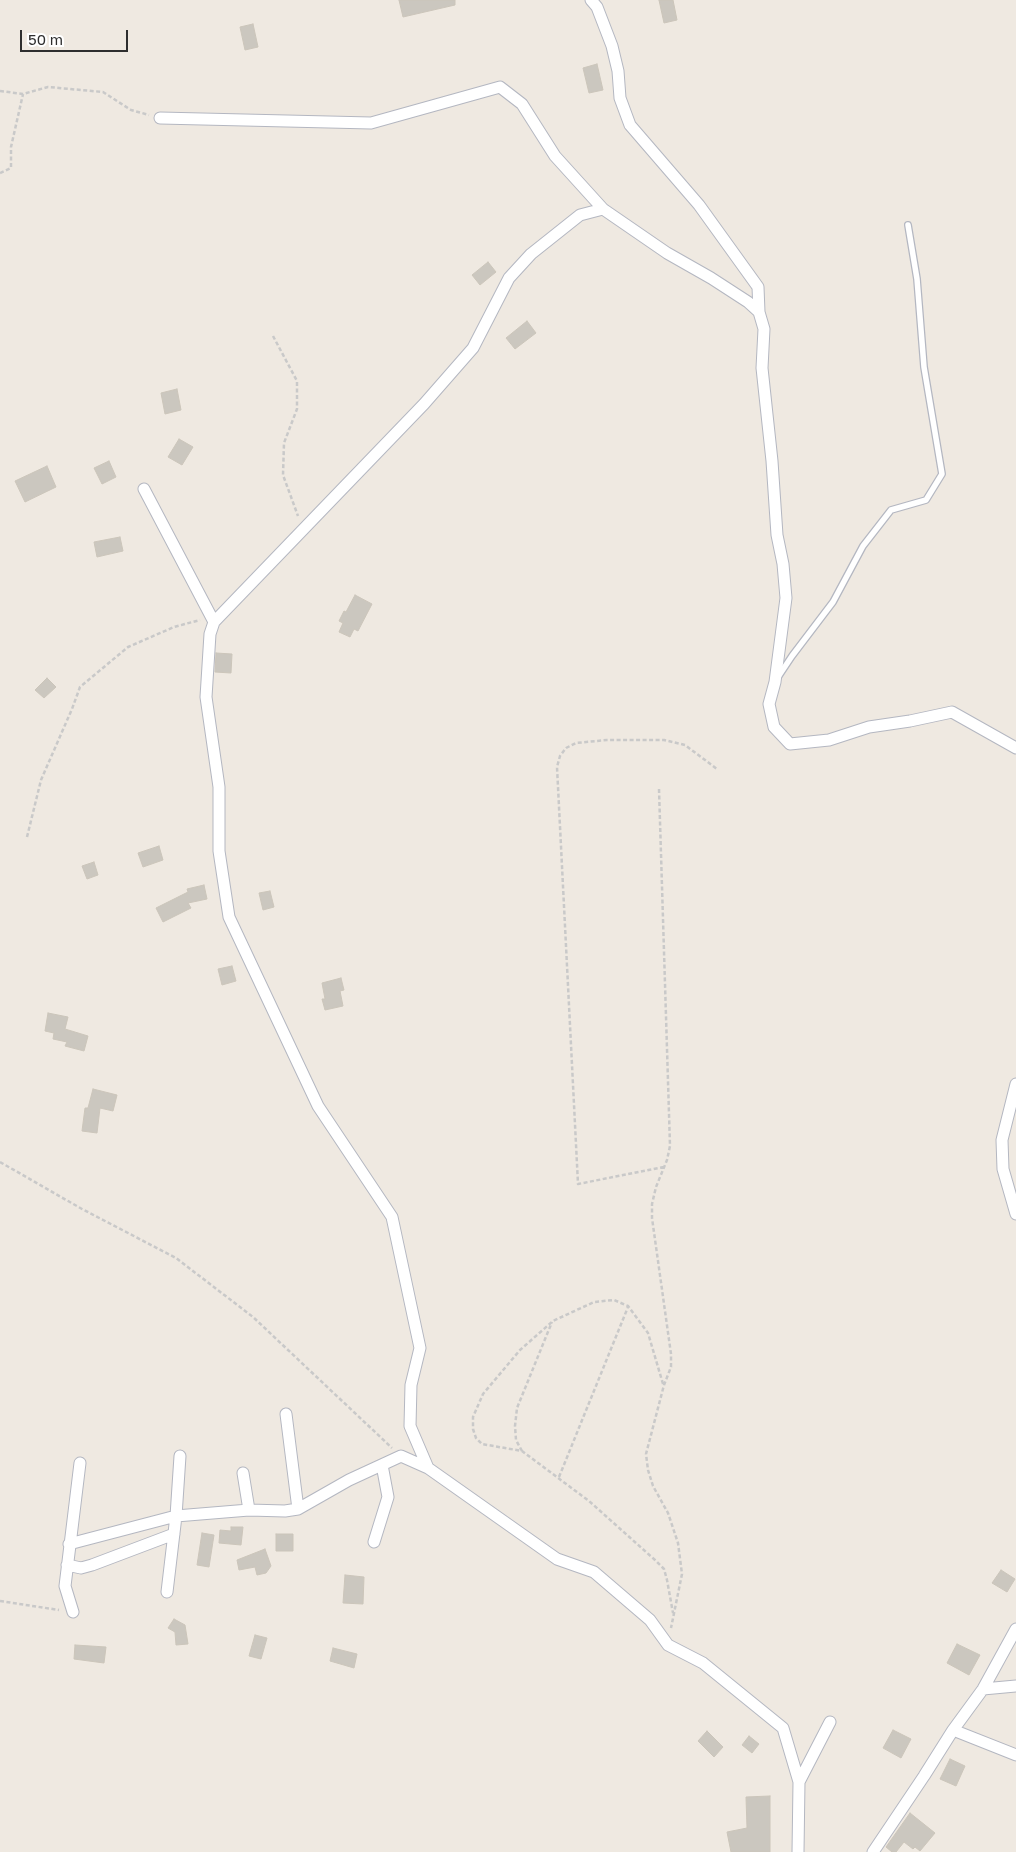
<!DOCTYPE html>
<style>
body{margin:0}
#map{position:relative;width:1016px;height:1852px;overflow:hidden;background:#efe9e1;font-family:"Golos Text",sans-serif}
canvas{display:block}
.scale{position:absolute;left:20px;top:30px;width:108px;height:22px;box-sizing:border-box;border:2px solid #2e2e2e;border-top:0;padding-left:6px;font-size:15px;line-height:18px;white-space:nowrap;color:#2e2e2e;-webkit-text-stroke:4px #fff;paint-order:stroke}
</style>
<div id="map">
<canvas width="1016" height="1852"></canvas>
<div class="scale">50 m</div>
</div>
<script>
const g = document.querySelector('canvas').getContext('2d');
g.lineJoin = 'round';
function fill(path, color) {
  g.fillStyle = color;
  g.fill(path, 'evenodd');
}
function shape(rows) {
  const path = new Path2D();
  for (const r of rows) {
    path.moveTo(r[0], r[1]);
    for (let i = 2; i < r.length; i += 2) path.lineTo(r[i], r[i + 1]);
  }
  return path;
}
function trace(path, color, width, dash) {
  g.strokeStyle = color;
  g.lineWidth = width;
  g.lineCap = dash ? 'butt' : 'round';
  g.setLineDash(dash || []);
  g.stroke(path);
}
const building = shape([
 [399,0,455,0,455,5,403,17,399,0],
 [659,0,673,0,677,20,664,23,659,0],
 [253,24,258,47,245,50,240,27,253,24],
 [597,64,603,90,589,93,583,68,597,64],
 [488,262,496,272,480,285,472,275,488,262],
 [527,321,536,333,515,349,506,338,527,321],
 [177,389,181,410,165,414,161,393,177,389],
 [179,439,193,447,182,465,168,457,179,439],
 [109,461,116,477,102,484,94,468,109,461],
 [47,466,56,487,25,502,15,481,47,466],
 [120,537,123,551,97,557,94,542,120,537],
 [355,595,372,604,358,631,354,629,350,637,339,632,343,623,339,621,344,611,346,612,355,595],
 [216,653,232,654,231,673,215,672,216,653],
 [47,678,56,687,44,698,35,690,47,678],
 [159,846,163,860,143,867,138,853,159,846],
 [94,862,98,875,87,879,82,866,94,862],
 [204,885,207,899,188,903,191,908,163,922,156,908,188,892,187,889,204,885],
 [270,891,274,907,263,910,259,893,270,891],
 [232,966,236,981,222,985,218,969,232,966],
 [341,978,344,990,340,991,343,1006,325,1010,322,999,325,999,322,983,341,978],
 [48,1013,68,1017,65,1029,88,1036,84,1051,65,1046,67,1042,53,1039,54,1033,45,1031,48,1013],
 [93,1089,117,1095,113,1111,100,1108,97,1133,82,1131,85,1108,88,1108,93,1089],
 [231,1527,243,1527,241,1545,219,1543,220,1530,231,1531,231,1527],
 [202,1533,214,1535,209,1567,197,1565,202,1533],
 [276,1534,293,1534,293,1551,276,1551,276,1534],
 [265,1549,271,1566,266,1573,257,1575,255,1567,239,1570,237,1560,265,1549],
 [1001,1570,1015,1579,1007,1592,992,1583,1001,1570],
 [345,1575,364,1577,363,1604,343,1603,345,1575],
 [174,1619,185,1625,188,1644,176,1645,175,1632,168,1628,174,1619],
 [255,1635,267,1638,261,1659,249,1656,255,1635],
 [957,1644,980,1655,969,1675,947,1663,957,1644],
 [75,1645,106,1647,104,1663,74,1659,75,1645],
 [333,1648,357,1654,354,1668,330,1661,333,1648],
 [893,1730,911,1739,901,1758,883,1748,893,1730],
 [707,1731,723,1747,714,1757,698,1741,707,1731],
 [749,1736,759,1744,752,1753,742,1745,749,1736],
 [950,1759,965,1766,956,1786,940,1779,950,1759],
 [770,1796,770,1852,731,1852,727,1832,747,1828,746,1797,770,1796],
 [910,1813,935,1833,920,1851,915,1847,913,1849,904,1842,896,1852,892,1852,886,1847,910,1813]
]);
const path = shape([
 [0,91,23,94,48,87,103,92,131,110,149,115],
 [0,173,11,168,11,147,23,94],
 [273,336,297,381,297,409,284,443,283,475,298,516],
 [659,789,670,1146,667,1160,656,1187,652,1204,652,1218,671,1354,671,1367,664,1385,646,1454,648,1470,653,1486,668,1513,678,1543,682,1574,671,1628],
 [27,837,41,780,72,709,80,687,128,647,174,627,200,620],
 [0,1162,82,1209,176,1258,253,1317,392,1448],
 [664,1167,578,1184,557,767,560,756,566,748,576,743,607,740,664,740,685,745,717,769],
 [663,1384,648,1333,628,1306,614,1300,594,1302,553,1321,520,1350,483,1394,473,1417,473,1429,476,1438,482,1444,522,1451,589,1501,655,1560,664,1569,667,1580,673,1613],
 [522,1451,516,1440,515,1426,517,1408,552,1322],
 [559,1477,628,1307],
 [0,1601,59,1610]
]);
const lane = shape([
 [778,677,792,656,833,602,863,546,891,510,926,500,942,474,924,367,917,279,908,225]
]);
const street = shape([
 [591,0,597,7,612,46,618,71,620,98,630,125,699,205,758,287,759,312,764,329,762,368,772,461,777,535,783,564,786,598,775,682,769,704,774,727,790,744,829,740,869,727,910,721,952,712,1016,748],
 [160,118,371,123,500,87,522,104,555,156,603,209,667,253,711,278,748,302,759,312],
 [144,489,214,622],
 [1016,1084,1002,1140,1003,1169,1016,1214],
 [286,1414,298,1509],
 [428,1468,410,1426,411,1385,420,1348,392,1217,318,1106,229,917,219,851,219,787,206,697,210,634,214,622,424,404,473,348,509,278,531,254,580,215,603,209],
 [243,1473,249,1510],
 [374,1542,388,1497,382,1465],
 [69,1544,176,1516,249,1510,285,1511,298,1509,349,1480,401,1456,428,1468,557,1559,594,1572,650,1620,668,1645,703,1663,783,1728,799,1782,798,1852],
 [67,1565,81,1568,92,1565,174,1534],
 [167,1592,176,1516,180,1456],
 [73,1612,65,1586,80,1463],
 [983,1689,1016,1686],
 [953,1730,1016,1755],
 [799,1782,830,1722],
 [873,1852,924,1776,953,1730,983,1689,1016,1629]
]);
fill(building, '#cbc7bf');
trace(building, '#cbc5ba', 1);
trace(lane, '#b4b7c1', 8);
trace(street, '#b4b7c1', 13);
trace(path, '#c9c9c9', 2.5, [4, 2.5]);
trace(lane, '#fff', 5.5);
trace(street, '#fff', 11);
</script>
